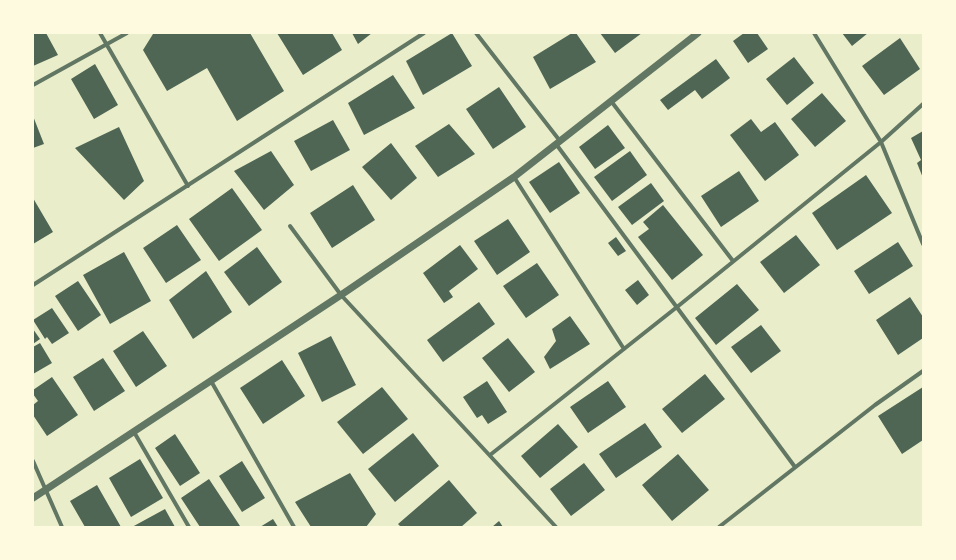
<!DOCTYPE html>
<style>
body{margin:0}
#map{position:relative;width:956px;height:560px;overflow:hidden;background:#e9edc9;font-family:Spectral,serif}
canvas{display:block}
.frame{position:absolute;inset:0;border:34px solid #fefae0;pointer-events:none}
</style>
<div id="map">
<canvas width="956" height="560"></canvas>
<div class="frame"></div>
</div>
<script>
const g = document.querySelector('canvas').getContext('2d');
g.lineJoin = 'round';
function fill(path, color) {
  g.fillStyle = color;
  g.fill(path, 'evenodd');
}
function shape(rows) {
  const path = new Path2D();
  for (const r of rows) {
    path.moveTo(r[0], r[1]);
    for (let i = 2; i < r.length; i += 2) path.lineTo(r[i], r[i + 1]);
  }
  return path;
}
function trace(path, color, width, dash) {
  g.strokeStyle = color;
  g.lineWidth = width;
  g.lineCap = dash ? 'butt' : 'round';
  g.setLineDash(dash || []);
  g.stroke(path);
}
const building = shape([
 [33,33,46,33,58,55,33,66],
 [156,33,250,33,284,91,237,121,207,68,167,91,143,50,153,34],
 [277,33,332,33,342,50,303,75],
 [352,33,372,33,358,44],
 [452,33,472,66,423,95,406,61],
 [572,33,576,33,596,62,550,89,533,57],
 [600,33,642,33,615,53],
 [744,33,757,33,768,49,748,63,733,41],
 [842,33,868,33,852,46],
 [900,38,920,69,884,95,862,66],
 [794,57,814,83,787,105,766,79],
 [716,59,730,78,702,99,695,90,668,110,660,100],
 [95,64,118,105,94,119,71,79],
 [393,75,415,108,364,135,348,103],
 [499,87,526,127,493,149,466,109],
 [822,93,846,121,815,147,791,119],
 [33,116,44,144,33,148],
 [751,119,761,132,775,122,799,155,765,181,730,135],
 [333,120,350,150,311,171,294,141],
 [449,124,475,154,438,177,415,146],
 [608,125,625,148,595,169,579,147],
 [119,127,144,181,124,200,75,148],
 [923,131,923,178,917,163,921,160,911,138],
 [391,143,417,178,391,200,362,167],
 [271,151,294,185,264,210,234,171],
 [630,151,647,175,612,201,594,177],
 [559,162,580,193,550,213,529,182],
 [739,171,759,201,721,227,701,196],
 [866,175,892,213,837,250,812,213],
 [651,183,664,201,632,225,618,207],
 [353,185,375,220,332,248,310,213],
 [232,188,262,230,219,261,189,219],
 [33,198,53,232,33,244],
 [663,205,703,255,672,280,638,237,649,229,643,222],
 [508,219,530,252,497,275,474,241],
 [177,225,201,260,166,283,143,248],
 [796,235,820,265,784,293,760,262],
 [616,237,626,251,618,256,608,243],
 [898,242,913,266,869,294,854,271],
 [460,245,478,269,449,291,453,297,444,303,423,273],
 [257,247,282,282,249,306,224,272],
 [124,252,151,301,110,324,83,275],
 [537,263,559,295,526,318,503,286],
 [206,271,232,312,193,339,169,300],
 [638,280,649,295,637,305,625,290],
 [78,281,101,315,78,331,55,296],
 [737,284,759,310,716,345,695,318],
 [910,297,923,317,923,338,898,355,876,320],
 [479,302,495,324,443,362,427,340],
 [52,308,69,333,52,344,47,337,45,339,33,320],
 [570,316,590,344,550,369,544,357,556,341,552,329],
 [761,325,781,351,751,373,731,347],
 [33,329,40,339,33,344],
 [143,331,167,366,136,387,113,351],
 [331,336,356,385,322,402,298,353],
 [508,338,535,372,509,392,482,358],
 [40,343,52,363,33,374,33,347],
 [103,358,125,391,94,411,73,377],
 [282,360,305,396,263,424,240,388],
 [705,374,725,399,682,433,662,409],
 [52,377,78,415,47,436,33,415,33,405,38,401,33,394,33,390],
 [487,381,507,412,488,424,482,415,477,418,463,397],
 [608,381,626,407,588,433,570,407],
 [382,387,408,419,363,454,337,422],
 [923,387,923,440,902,454,878,416],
 [645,423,662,447,616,478,599,454],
 [558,424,578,447,540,478,521,456],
 [413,433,439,466,395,502,368,469],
 [175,434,200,473,180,486,155,448],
 [678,454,709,490,672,521,642,485],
 [140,459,163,498,131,517,109,478],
 [242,461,265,498,242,512,219,476],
 [584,463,605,490,571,516,550,489],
 [350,473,376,514,366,527,311,527,295,502],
 [209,479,240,526,238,527,200,527,181,498],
 [449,480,477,513,461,527,401,527,398,524],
 [97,485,121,527,85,527,70,501],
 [165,509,175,527,132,527],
 [273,519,278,527,260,527],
 [499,521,503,527,492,527]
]);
const minor = shape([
 [100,33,188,186],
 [476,33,560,141],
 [814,33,881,142,923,244],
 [33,85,127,33],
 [611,101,733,261],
 [556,144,795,467],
 [514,177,624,349],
 [290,226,341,295,556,527],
 [33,285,424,33],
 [211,381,294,527],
 [134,432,189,527],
 [490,455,677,307,881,142,923,104],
 [33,461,62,527],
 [719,527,875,405,923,371]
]);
const tertiary = shape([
 [33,498,341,295,514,177,698,33]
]);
fill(building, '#4f6655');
trace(minor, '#617663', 4);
trace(tertiary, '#617663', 7);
</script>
